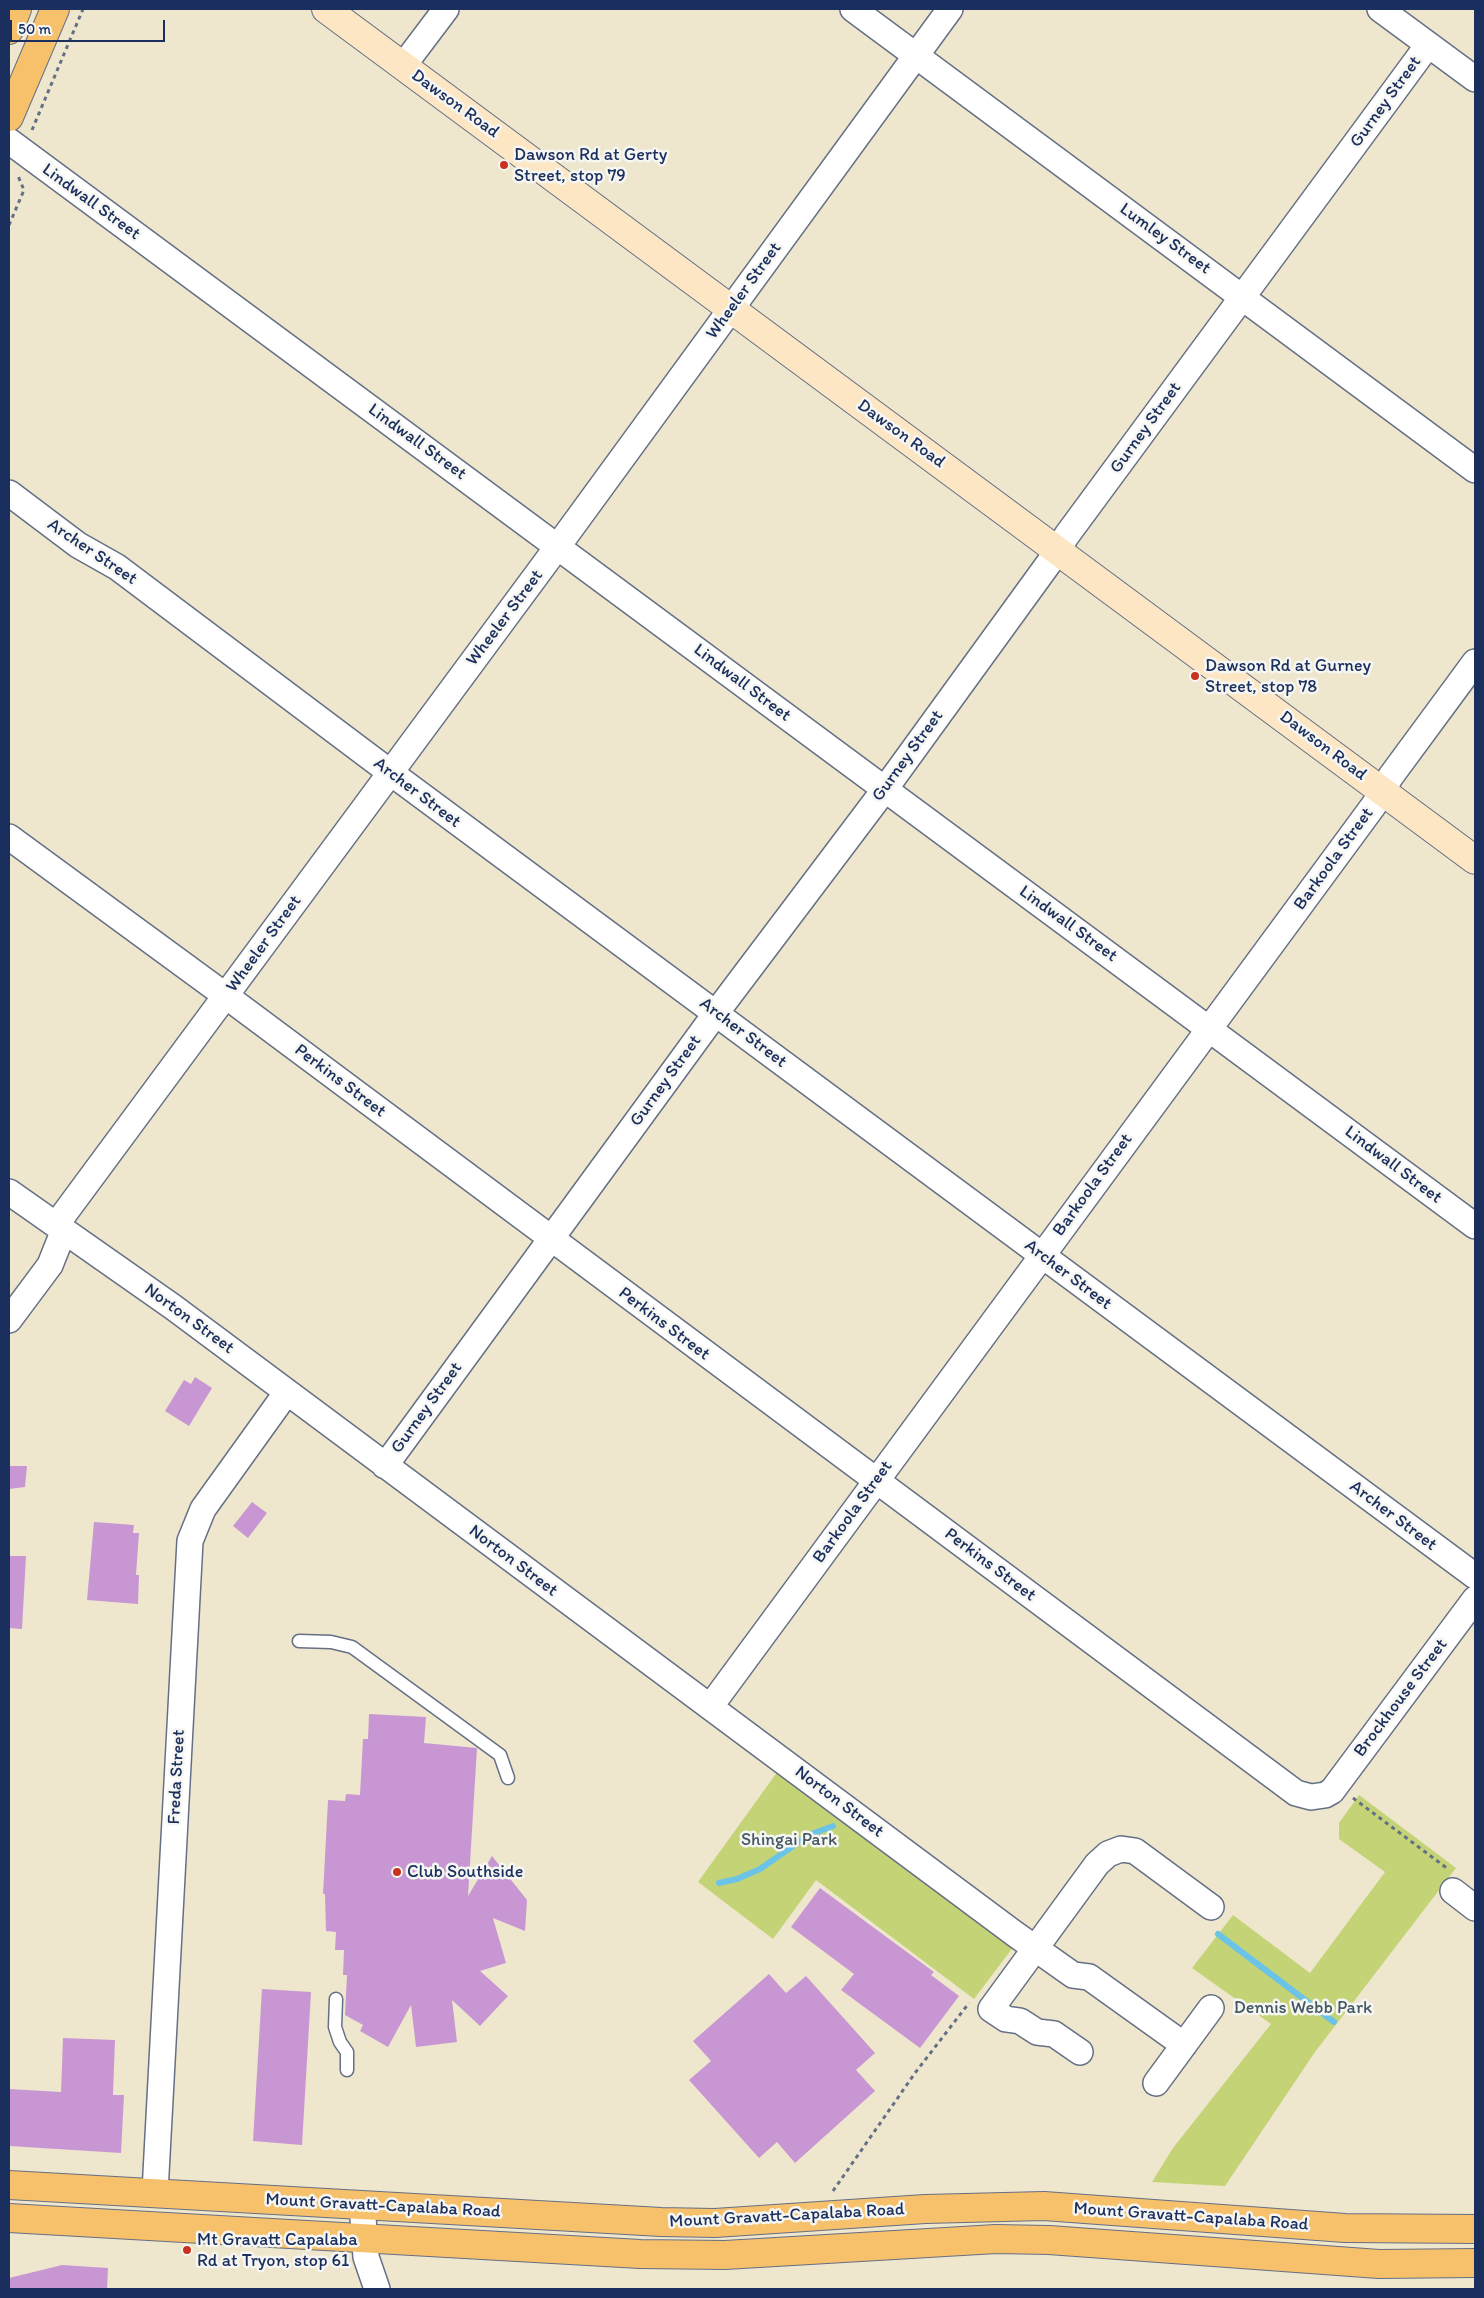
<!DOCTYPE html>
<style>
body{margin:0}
#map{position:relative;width:1484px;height:2298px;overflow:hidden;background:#eee7cd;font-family:Itim,sans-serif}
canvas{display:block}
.frame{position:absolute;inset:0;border:10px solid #1b2f5e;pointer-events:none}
.scale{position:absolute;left:10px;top:20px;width:155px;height:22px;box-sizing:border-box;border:2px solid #1b2f5e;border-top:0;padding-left:6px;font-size:15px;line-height:18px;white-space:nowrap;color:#1b2f5e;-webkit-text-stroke:4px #f6f6f2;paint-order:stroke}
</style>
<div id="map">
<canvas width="1484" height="2298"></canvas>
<div class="frame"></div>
<div class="scale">50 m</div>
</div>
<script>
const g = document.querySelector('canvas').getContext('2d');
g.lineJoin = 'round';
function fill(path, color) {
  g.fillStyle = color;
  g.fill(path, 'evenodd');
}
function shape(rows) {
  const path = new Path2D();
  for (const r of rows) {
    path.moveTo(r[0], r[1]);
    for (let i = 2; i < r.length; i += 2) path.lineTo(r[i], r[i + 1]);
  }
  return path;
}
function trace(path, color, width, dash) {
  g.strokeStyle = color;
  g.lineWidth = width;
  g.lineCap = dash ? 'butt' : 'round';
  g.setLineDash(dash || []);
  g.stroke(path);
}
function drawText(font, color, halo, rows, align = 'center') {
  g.font = font + ' Itim,sans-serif';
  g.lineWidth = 5;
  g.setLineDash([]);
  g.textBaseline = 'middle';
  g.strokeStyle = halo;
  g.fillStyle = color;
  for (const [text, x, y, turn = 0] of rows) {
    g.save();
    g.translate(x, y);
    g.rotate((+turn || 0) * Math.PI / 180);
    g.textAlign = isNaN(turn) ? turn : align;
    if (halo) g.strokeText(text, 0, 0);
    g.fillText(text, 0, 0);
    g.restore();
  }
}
const green = shape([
 [778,1771,1014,1946,974,1999,816,1880,773,1939,698,1882],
 [1359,1795,1456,1868,1315,2052,1225,2186,1152,2182,1173,2148,1271,2024,1192,1968,1233,1915,1310,1973,1385,1872,1339,1839,1339,1823]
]);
const stream = shape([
 [719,1883,737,1879,760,1869,809,1835,833,1826],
 [1218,1934,1334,2022]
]);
const building = shape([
 [195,1377,212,1388,189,1426,165,1411,184,1380,191,1384],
 [9,1466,27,1466,25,1487,9,1489],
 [252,1502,267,1513,248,1538,233,1526],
 [94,1522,134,1525,133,1533,139,1533,136,1575,139,1575,138,1604,87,1600],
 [9,1556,26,1556,22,1629,9,1628],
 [369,1714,426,1717,424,1743,477,1748,468,1896,492,1856,527,1900,525,1931,493,1918,506,1963,480,1971,508,1996,480,2026,452,2000,457,2042,416,2047,411,2005,388,2047,360,2031,363,2025,345,2015,347,1975,343,1975,344,1950,335,1950,336,1932,326,1931,325,1894,323,1894,328,1800,345,1801,346,1794,360,1795,363,1739,368,1739],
 [820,1888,934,1972,931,1975,959,1996,920,2048,841,1990,854,1974,791,1927],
 [769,1974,786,1993,806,1976,875,2053,856,2070,875,2091,795,2163,777,2142,759,2158,689,2080,711,2061,693,2041],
 [262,1989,311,1992,302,2145,253,2141],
 [63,2038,115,2040,113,2095,124,2095,121,2153,9,2146,9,2089,61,2092],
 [62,2265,108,2268,107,2289,9,2289,9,2278]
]);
const path = shape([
 [32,130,83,9],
 [9,225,24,190,18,176],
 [1353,1798,1448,1869],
 [833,2191,915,2073,969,2003]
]);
const lane = shape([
 [299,1641,331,1642,352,1647,500,1755,508,1778],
 [336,1999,335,2027,340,2042,347,2052,347,2070]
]);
const street = shape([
 [853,9,1475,470],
 [1380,9,1475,79],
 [403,66,446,9],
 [9,141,1475,1226],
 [9,493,78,545,117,567,383,767,1475,1576],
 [9,837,226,996,1296,1793,1311,1797,1325,1795,1332,1791,1475,1599],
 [9,1192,173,1307,1015,1934,1073,1975,1089,1977,1184,2045],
 [56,1225,558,546,950,9],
 [9,1320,50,1265,64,1230],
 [385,1466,716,1013,885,789,1049,563,1067,535,1428,45],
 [710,1707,1374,805,1391,776,1475,662],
 [1453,1891,1475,1908],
 [1080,2052,1054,2034,1037,2032,1020,2021,1006,2019,991,2009,1097,1864,1108,1854,1121,1849,1135,1851,1211,1907],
 [1156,2083,1211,2008],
 [155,2192,190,1541,203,1509,287,1392],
 [362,2205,366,2257,377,2289]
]);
const secondary = shape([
 [326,9,1475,860]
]);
const primary = shape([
 [9,30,17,9],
 [9,117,55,9]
]);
const highway = shape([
 [9,2185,661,2222,715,2223,925,2209,1044,2206,1345,2228,1475,2229],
 [9,2218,640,2254,725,2255,996,2239,1049,2240,1379,2264,1475,2263]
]);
const markers = [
 [504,165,5,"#c8321e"],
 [1195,676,5,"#c8321e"],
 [397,1872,5,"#c8321e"],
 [187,2250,5,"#c8321e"]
];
const streetNames = [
 ["Gurney Street",1386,102,-54],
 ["Dawson Road",455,104,36],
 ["Lindwall Street",91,202,36],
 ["Lumley Street",1165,239,36],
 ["Wheeler Street",744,291,-54],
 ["Gurney Street",1146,428,-54],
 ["Dawson Road",901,434,36],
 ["Lindwall Street",417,442,36],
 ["Archer Street",92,552,34],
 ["Wheeler Street",505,618,-53],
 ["Lindwall Street",742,683,37],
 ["Dawson Road",1323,746,37],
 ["Gurney Street",908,756,-54],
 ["Archer Street",417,793,37],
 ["Barkoola Street",1334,859,-54],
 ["Lindwall Street",1068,924,36],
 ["Wheeler Street",264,944,-54],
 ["Archer Street",743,1033,37],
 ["Perkins Street",340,1081,37],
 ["Gurney Street",666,1081,-54],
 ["Lindwall Street",1393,1165,37],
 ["Barkoola Street",1093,1185,-54],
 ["Archer Street",1068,1275,37],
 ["Norton Street",189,1319,36],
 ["Perkins Street",664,1324,37],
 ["Gurney Street",427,1408,-54],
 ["Barkoola Street",853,1512,-54],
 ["Archer Street",1393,1516,37],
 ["Norton Street",513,1561,37],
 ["Perkins Street",990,1565,37],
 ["Brockhouse Street",1401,1698,-53],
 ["Freda Street",177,1777,-87],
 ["Norton Street",839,1802,37],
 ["Mount Gravatt-Capalaba Road",383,2206,3],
 ["Mount Gravatt-Capalaba Road",787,2216,-3],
 ["Mount Gravatt-Capalaba Road",1191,2217,4]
];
const poiNames = [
 ["Dawson Rd at Gerty",514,155],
 ["Street, stop 79",514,176],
 ["Dawson Rd at Gurney",1205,666],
 ["Street, stop 78",1205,687],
 ["Club Southside",407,1872],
 ["Mt Gravatt Capalaba",197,2240],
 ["Rd at Tryon, stop 61",197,2261]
];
const parkNames = [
 ["Shingai Park",789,1840],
 ["Dennis Webb Park",1303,2008]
];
fill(green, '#c3d376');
trace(stream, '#6bc4e8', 6);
fill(building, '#c897d3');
trace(lane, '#656f85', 15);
trace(street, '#656f85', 28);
trace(secondary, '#656f85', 30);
trace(primary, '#656f85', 30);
trace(highway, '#656f85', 30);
trace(path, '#656f85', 3, [4, 4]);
trace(lane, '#fff', 12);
trace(street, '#fff', 25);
trace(secondary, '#fce6c4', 28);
trace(primary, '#f7c06b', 28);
trace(highway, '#f7c06b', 28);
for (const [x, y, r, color] of markers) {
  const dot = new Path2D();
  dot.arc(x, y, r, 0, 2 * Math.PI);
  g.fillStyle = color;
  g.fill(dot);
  trace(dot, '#f6f6f2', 2);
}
drawText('18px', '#1b2f5e', '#f6f6f2', streetNames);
drawText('18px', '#1b2f5e', '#f6f6f2', poiNames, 'left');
drawText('18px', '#455864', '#f6f6f2', parkNames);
</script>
